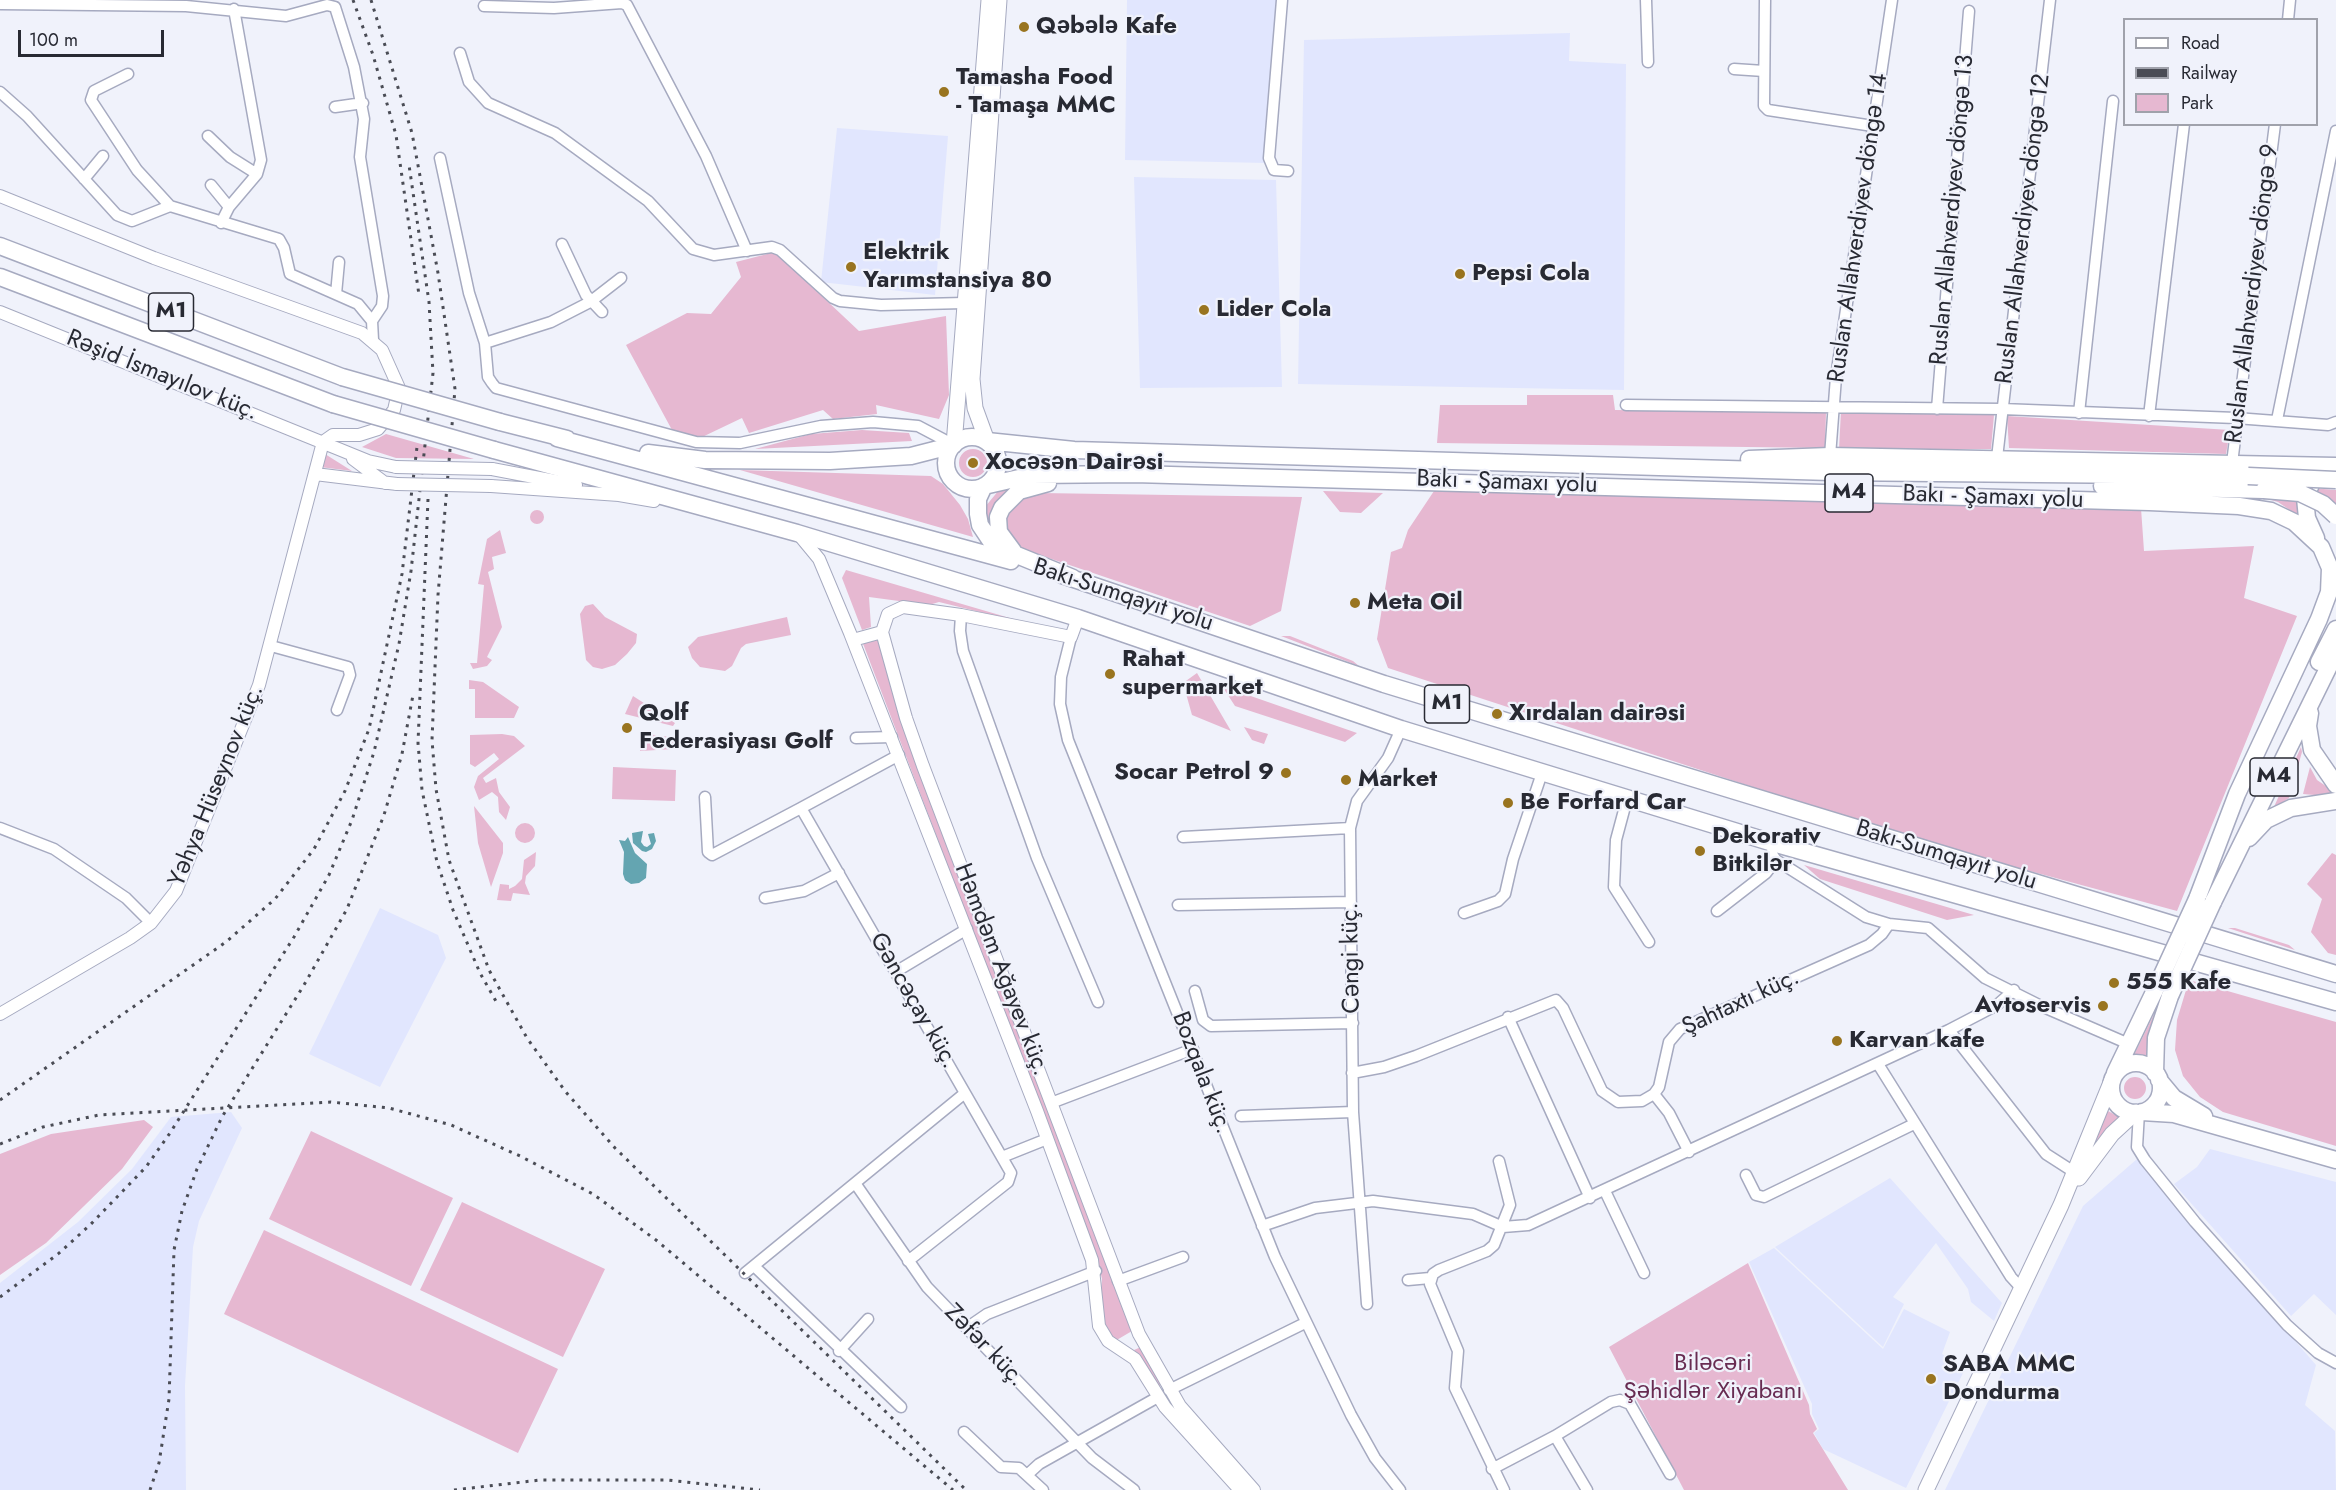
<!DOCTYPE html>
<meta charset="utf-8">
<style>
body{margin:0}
#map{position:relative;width:2336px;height:1490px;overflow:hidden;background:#f0f2fb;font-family:Jost,sans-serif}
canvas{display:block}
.legend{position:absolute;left:2123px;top:18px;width:195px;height:108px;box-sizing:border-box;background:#f0f2fb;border:2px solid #a0a2ab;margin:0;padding:8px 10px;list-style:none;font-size:18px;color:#282a33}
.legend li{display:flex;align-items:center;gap:12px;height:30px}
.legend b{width:30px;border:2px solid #a0a2ab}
.scale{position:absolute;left:18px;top:30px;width:146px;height:27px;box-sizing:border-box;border:3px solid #282a33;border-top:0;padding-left:8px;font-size:18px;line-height:21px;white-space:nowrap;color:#282a33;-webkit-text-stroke:4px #f0f2fb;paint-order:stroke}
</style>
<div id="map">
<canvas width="2336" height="1490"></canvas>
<ul class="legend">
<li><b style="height:8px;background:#fff"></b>Road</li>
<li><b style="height:8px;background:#4a4c55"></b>Railway</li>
<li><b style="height:16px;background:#e6b8d1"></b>Park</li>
</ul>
<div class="scale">100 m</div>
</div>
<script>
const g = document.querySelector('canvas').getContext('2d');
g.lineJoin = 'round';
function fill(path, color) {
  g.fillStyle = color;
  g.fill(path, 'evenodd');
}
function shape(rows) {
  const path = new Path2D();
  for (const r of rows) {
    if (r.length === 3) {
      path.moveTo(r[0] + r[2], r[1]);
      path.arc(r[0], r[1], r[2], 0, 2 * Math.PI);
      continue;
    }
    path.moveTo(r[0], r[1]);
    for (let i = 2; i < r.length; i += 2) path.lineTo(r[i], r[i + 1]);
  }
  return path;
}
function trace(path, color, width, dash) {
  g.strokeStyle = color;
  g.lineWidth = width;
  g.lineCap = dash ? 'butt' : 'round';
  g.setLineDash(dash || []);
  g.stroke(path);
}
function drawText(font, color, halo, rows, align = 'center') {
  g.font = font + ' Jost,sans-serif';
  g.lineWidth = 4.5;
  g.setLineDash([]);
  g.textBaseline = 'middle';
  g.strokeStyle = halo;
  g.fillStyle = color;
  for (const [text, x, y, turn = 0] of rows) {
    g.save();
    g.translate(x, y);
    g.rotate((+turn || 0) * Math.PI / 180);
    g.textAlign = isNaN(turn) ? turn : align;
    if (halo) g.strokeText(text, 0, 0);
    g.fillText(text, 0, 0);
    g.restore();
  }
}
const built = shape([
 [1127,0,1279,0,1266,163,1125,160],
 [1570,33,1569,61,1626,64,1624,390,1298,384,1304,40],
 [837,128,948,136,935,295,821,282],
 [1134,177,1276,180,1282,387,1140,388],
 [380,908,438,935,446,958,380,1087,309,1054],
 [231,1112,242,1128,199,1221,193,1247,185,1386,186,1490,0,1490,0,1283,78,1222,132,1169,171,1117],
 [2210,1149,2336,1182,2336,1315,2314,1294,2291,1316,2174,1184,2197,1167],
 [2137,1159,2316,1365,2305,1405,2335,1431,2336,1490,1945,1490,2083,1206],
 [1890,1178,2002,1303,1994,1321,1971,1302,1968,1289,1936,1243,1893,1297,1904,1304,1883,1347,1775,1247],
 [1774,1248,1883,1349,1904,1309,1950,1332,1942,1354,1966,1367,1906,1488,1823,1449,1814,1433,1819,1429,1812,1414,1812,1404,1749,1262]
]);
const green = shape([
 [775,252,859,331,946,316,949,395,939,419,876,405,877,414,833,419,823,410,749,433,742,418,698,439,672,430,626,345,687,313,711,314,741,277,736,262],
 [1527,395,1613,395,1615,410,1826,412,1825,448,1437,443,1440,405,1527,405],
 [1841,411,1994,415,1991,449,1839,449],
 [2007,416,2230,430,2226,454,2009,448],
 [862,430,909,433,912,441,755,449,811,434],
 [386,434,474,459,396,458,362,447],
 [973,463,14],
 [325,454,352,471,320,467],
 [740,470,931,476,943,484,960,505,968,519,973,537],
 [1034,481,993,528,987,524,985,507,999,490],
 [2298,487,2336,490,2336,507],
 [1323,491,1383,493,1361,513,1340,512],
 [1434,491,1687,494,2141,508,2144,551,2254,546,2244,598,2297,616,2177,911,1912,839,1388,668,1377,639,1391,552,1402,548,1408,530],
 [1040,493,1302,497,1281,611,1250,626,1019,548,1006,531,1005,516,1024,496],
 [2261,497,2299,501,2300,517,2278,502],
 [537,517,7],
 [500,530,506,553,492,557,494,569,488,572,502,627,487,657,492,660,487,666,473,669,470,663,477,663,484,585,478,584,487,539],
 [846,570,1037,626,939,602,929,605,869,597,871,627,862,630,842,578],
 [593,604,605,617,637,634,636,643,627,654,615,665,602,669,593,667,586,660,580,614,585,606],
 [787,617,791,635,746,644,741,648,732,666,725,671,700,667,692,658,688,647,698,637],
 [1281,636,1290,636,1353,661,1359,666],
 [877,638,908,739,1132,1331,1115,1341,1107,1333,1100,1308,1102,1279,1096,1254,862,641],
 [1197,673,1231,731,1192,715,1183,683],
 [469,680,483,682,519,707,514,718,475,718,475,689,469,689],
 [1222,686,1357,733,1345,742,1235,706],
 [633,696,675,723,673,726,625,714],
 [1244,727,1268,734,1264,744,1252,740],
 [640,733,670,737,675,743,674,749,640,751],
 [502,734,514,736,525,746,483,778,486,783,496,778,499,792,510,807,506,820,499,812,498,797,492,792,479,800,474,787,478,776,499,759,494,753,475,767,470,764,470,735],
 [2301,747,2302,752,2289,798,2273,809],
 [613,767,676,770,675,801,612,799],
 [2310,767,2317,780,2336,793,2336,797,2303,794],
 [474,806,503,843,503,853,491,887,478,843],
 [525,833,10],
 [536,852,535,866,526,876,525,883,530,895,513,893,511,901,497,900,500,884,509,885,509,889,515,886,522,879,524,860],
 [2332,853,2336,855,2336,955,2328,953,2311,932,2322,899,2307,884],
 [1804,865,1974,915,1947,920,1820,879],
 [2228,928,2235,928,2289,945,2295,950],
 [2189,980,2336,1022,2336,1146,2223,1112,2200,1097,2183,1076,2175,1050,2177,1020],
 [2156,1010,2148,1041,2150,1063,2134,1055],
 [2135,1088,11],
 [2108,1111,2121,1118,2082,1166],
 [144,1120,153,1127,122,1169,46,1243,0,1275,0,1154,51,1134],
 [311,1131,453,1198,411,1286,269,1219],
 [462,1202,605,1269,563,1357,420,1290],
 [264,1230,558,1369,518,1453,224,1314],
 [1748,1263,1809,1405,1810,1414,1817,1429,1813,1433,1848,1490,1684,1490,1609,1347],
 [1141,1347,1161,1385,1157,1388,1134,1350]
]);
const water = shape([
 [643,831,641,842,644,846,647,847,651,844,648,834,654,833,656,841,652,849,646,852,642,851,633,843,632,833],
 [628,837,635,853,647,864,646,878,639,883,631,884,625,880,623,874,624,852,619,840,625,841]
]);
const minor = shape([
 [1282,0,1269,158,1274,170,1288,171],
 [1646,0,1648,62],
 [1765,0,1764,106,1768,110,1873,126],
 [0,4,186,6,286,16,327,5,335,7,354,67,364,119,360,157,383,296,382,306,372,321],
 [484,6,554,8,622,3,627,5,706,156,747,251],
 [2288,20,2290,0],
 [460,53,469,82,488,103,555,133,648,201,693,249,714,255,772,247,780,250,833,298,840,301,881,305,964,303],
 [1734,69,1764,71],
 [128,74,94,91,91,100,137,170,170,206],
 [0,92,27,116,117,215,132,221,170,206,279,239,284,248,290,274,358,304,372,321,373,340],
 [335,107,363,103],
 [208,136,230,157,257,174],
 [440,158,469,293,485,343],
 [84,179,103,156],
 [211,185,229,207],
 [221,223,229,207,257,174,261,160,234,9],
 [562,244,586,295,602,312],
 [621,278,590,302,551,322,485,343,488,377,492,383,496,388,696,442,740,443,821,426,873,422,918,426,954,445],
 [336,294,339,262],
 [1626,405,2002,409,2236,418,2328,425,2336,422],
 [1937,409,1969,11],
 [2079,413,2113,101],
 [2149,416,2184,124],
 [2277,420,2336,131],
 [1830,456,1836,377,1892,0],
 [1997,458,2050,0],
 [2232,463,2275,124],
 [961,615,960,631,963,651,1037,858,1098,1002],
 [1071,637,1061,677,1060,704,1068,740,1275,1257,1351,1415,1375,1458,1400,1490],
 [271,646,348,667,350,675,337,710],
 [856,738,892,737],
 [899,755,801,808,1011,1173,1008,1182,908,1261],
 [705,797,708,852,712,855,801,808],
 [1627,799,1616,840,1614,887,1649,942],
 [0,828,54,849,126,898,151,923],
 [1183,837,1350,828],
 [1773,843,1772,854,1776,860,1866,917,1889,924],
 [765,898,804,891,839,873],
 [1178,905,1351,902],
 [1717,911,1766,873,1776,860],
 [1464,913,1498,901,1505,894,1513,859,1542,773],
 [897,971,967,929],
 [1195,991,1203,1020,1211,1026,1353,1023],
 [1508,1017,1590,1198],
 [1949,1030,1997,1005,2014,990],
 [1878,1064,2011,1277,2021,1288],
 [1352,1073,1384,1067,1416,1056,1556,1000,1563,1008,1602,1091,1618,1102,1642,1101,1654,1094,1659,1087,1669,1042,1680,1029,1869,945,1882,934,1889,924,1928,928,1985,978,2041,1006,2129,1044],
 [1654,1094,1669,1113,1689,1152],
 [1051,1103,1193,1049],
 [2139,1112,2137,1147,2145,1160,2195,1222,2287,1325,2318,1353,2336,1363],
 [1241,1116,1353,1112],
 [1002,1157,1047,1139],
 [1499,1161,1510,1205,1494,1245,1487,1251,1439,1270,1433,1274,1430,1284,1458,1351,1455,1388,1504,1490],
 [1746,1175,1756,1195,1764,1197,1914,1124],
 [855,1183,927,1287,1092,1458,1134,1490],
 [1605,1191,1644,1273],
 [1262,1226,1315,1208,1373,1201,1473,1214,1503,1227,1528,1225,1949,1030,2046,1154,2074,1172],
 [754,1266,901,1407],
 [745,1273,965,1093],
 [1408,1280,1430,1278],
 [1118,1281,1183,1257],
 [1367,1304,1353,1112,1350,828,1357,801,1388,758,1401,729],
 [968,1327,987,1314,1096,1271],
 [839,1351,868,1319],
 [1169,1390,1305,1323],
 [964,1432,1001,1467,1019,1468,1043,1490],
 [1555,1436,1587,1490],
 [1492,1469,1555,1436,1611,1402,1620,1400,1630,1404,1670,1474],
 [1027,1475,1039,1464,1158,1397]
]);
const tertiary = shape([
 [0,196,154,258,362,333,382,350,399,388,394,410,378,429,359,435,333,435,323,442,259,685,176,891,151,923,130,938,0,1014],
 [0,312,341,450,368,461,396,467],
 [353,459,385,483],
 [492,469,576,485],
 [315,474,397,484],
 [491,486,619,495,654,501],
 [800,536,819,559,850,633,1037,1111,1092,1260,1099,1326,1108,1341,1135,1359,1165,1407,1240,1490],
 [1078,618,1071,637,961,615,903,607,888,614,882,632,906,718,923,766,1139,1334,1180,1406,1254,1490],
 [853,640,882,632]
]);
const primary = shape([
 [987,441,975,408,972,379,999,0],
 [954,445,989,0],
 [2079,1178,2112,1134,2136,1112],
 [1926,1490,2061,1205,2112,1080]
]);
const trunk = shape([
 [0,246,342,377],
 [0,277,333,404],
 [500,422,567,439],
 [972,463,26],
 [557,438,1011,561],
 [987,441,1074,450,1831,472,2248,476],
 [494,450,797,533,1078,618,1401,729,1773,843,2336,1002],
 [648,453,705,460,830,461,911,456,954,445],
 [1749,459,1830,456,2336,466],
 [2102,486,2264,490],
 [2316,538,2307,518,2305,498,2313,480,2324,471],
 [1013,551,999,532,998,517,1002,508,1019,491,1048,483],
 [1062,575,1384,684,2336,974],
 [1073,578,1007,551,990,540,980,525,978,514,978,499,984,486,1032,475,1134,474,2149,502,2239,506,2271,511,2294,522,2321,547,2330,568,2329,592,2319,619,2237,794,2197,899],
 [2319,662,2336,629],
 [2310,713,2308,726,2312,750,2336,785],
 [2249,838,2266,820,2291,808,2336,801],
 [2213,902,2336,652],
 [2136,1088,25],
 [2115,1073,2155,990],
 [2155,1073,2156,1038,2170,996],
 [2159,1080,2174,1098,2204,1116],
 [2142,1112,2174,1114,2336,1160]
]);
const rail = shape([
 [353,0,373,55,396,135,419,295],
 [371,0,412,133,438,273,455,389,438,595,432,740,436,789,449,860,489,970,527,1038,565,1091,615,1148,966,1490],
 [428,499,418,743,422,790,437,862,453,910,480,973,497,1003],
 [0,1100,226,942,275,899,314,849,345,791,369,729,402,574,417,447],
 [0,1144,43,1127,99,1115,296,1104,331,1102,389,1108,451,1125,520,1156,593,1194,656,1240,953,1490],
 [0,1297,58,1254,90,1225,146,1167,170,1133,294,937,329,875,352,820,374,752,399,644,411,571,433,373,429,302,409,165],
 [150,1490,159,1463,169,1399,174,1250,182,1211,197,1169,222,1117,304,985,347,909,384,815,402,754,413,695],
 [454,1490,540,1480,667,1480,760,1490]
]);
const tertiaryBridge = shape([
 [396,467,492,469],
 [397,484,491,486]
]);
const trunkBridge = shape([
 [342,377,500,422],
 [333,404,494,450],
 [2248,476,2336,480],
 [2264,490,2300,493,2323,504,2336,516],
 [2155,990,2197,899],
 [2170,996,2213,902]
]);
const markers = [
 [1024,27,6,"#99741f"],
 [944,92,6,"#99741f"],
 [851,267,6,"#99741f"],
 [1460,274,6,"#99741f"],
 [1204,310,6,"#99741f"],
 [973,463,6,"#99741f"],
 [1355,603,6,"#99741f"],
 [1110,674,6,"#99741f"],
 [1497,714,6,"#99741f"],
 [627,728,6,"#99741f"],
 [1286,773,6,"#99741f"],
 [1346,780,6,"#99741f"],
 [1508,803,6,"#99741f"],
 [1700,851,6,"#99741f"],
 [2114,983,6,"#99741f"],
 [2103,1006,6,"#99741f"],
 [1837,1041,6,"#99741f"],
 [1931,1379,6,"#99741f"]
];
const shields = [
 [171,312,45],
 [1849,493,48],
 [1447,704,45],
 [2274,777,48]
];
const shieldNames = [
 ["M1",171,312],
 ["M4",1849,493],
 ["M1",1447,704],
 ["M4",2274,777]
];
const poiNames = [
 ["Qəbələ Kafe",1036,27],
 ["Tamasha Food",956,78],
 ["- Tamaşa MMC",956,106],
 ["Elektrik",863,253],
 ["Yarımstansiya 80",863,281],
 ["Pepsi Cola",1472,274],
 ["Lider Cola",1216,310],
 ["Xocəsən Dairəsi",985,463],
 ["Meta Oil",1367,603],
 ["Rahat",1122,660],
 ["supermarket",1122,688],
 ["Qolf",639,714],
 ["Federasiyası Golf",639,742],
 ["Xırdalan dairəsi",1509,714],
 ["Socar Petrol 9",1274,773,"right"],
 ["Market",1358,780],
 ["Be Forfard Car",1520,803],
 ["Dekorativ",1712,837],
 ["Bitkilər",1712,865],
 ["555 Kafe",2126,983],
 ["Avtoservis",2091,1006,"right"],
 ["Karvan kafe",1849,1041],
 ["SABA MMC",1943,1365],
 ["Dondurma",1943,1393]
];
const streetNames = [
 ["Ruslan Allahverdiyev döngə 13",1953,210,-85],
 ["Ruslan Allahverdiyev döngə 14",1859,228,-82],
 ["Ruslan Allahverdiyev döngə 12",2024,229,-83],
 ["Ruslan Allahverdiyev döngə 9",2253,294,-83],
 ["Rəşid İsmayılov küç.",162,376,22],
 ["Bakı - Şamaxı yolu",1507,483,2],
 ["Bakı - Şamaxı yolu",1993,498,2],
 ["Bakı-Sumqayıt yolu",1123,596,18],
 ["Yəhya Hüseynov küç.",217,786,-68],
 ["Bakı-Sumqayıt yolu",1946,856,17],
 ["Cəngi küç.",1352,958,-91],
 ["Həmdəm Ağayev küç.",1001,970,69],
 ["Gəncəçay küç.",913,1001,60],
 ["Şahtaxtı küç.",1741,1003,-25],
 ["Bozqala küç.",1201,1073,69],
 ["Zəfər küç.",984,1346,46]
];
const parkNames = [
 ["Biləcəri",1713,1364],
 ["Şəhidlər Xiyabanı",1713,1392]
];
fill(built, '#e1e6fe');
fill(green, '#e6b8d1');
fill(water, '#64a5b1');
trace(minor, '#a6aac0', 13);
trace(tertiary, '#a6aac0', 14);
trace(primary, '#a6aac0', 17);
trace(trunk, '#a6aac0', 19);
trace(minor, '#fff', 10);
trace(tertiary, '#fff', 12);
trace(primary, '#fff', 15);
trace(trunk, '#fff', 16);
trace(rail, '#4a4c55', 3, [3, 6]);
trace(tertiaryBridge, '#a6aac0', 14, []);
trace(trunkBridge, '#a6aac0', 19, []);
trace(tertiaryBridge, '#fff', 12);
trace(trunkBridge, '#fff', 16);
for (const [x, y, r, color] of markers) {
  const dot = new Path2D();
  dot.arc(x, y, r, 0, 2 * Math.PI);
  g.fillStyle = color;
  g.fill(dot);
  trace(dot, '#f0f2fb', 2);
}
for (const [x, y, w] of shields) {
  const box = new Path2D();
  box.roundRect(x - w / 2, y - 19, w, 38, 4.5);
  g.fillStyle = '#f0f2fb';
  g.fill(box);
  trace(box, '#282a33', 1.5);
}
drawText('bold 22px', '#282a33', null, shieldNames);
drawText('bold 24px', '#282a33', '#f0f2fb', poiNames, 'left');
drawText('24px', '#282a33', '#f0f2fb', streetNames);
drawText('24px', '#682c52', '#f0f2fb', parkNames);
</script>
